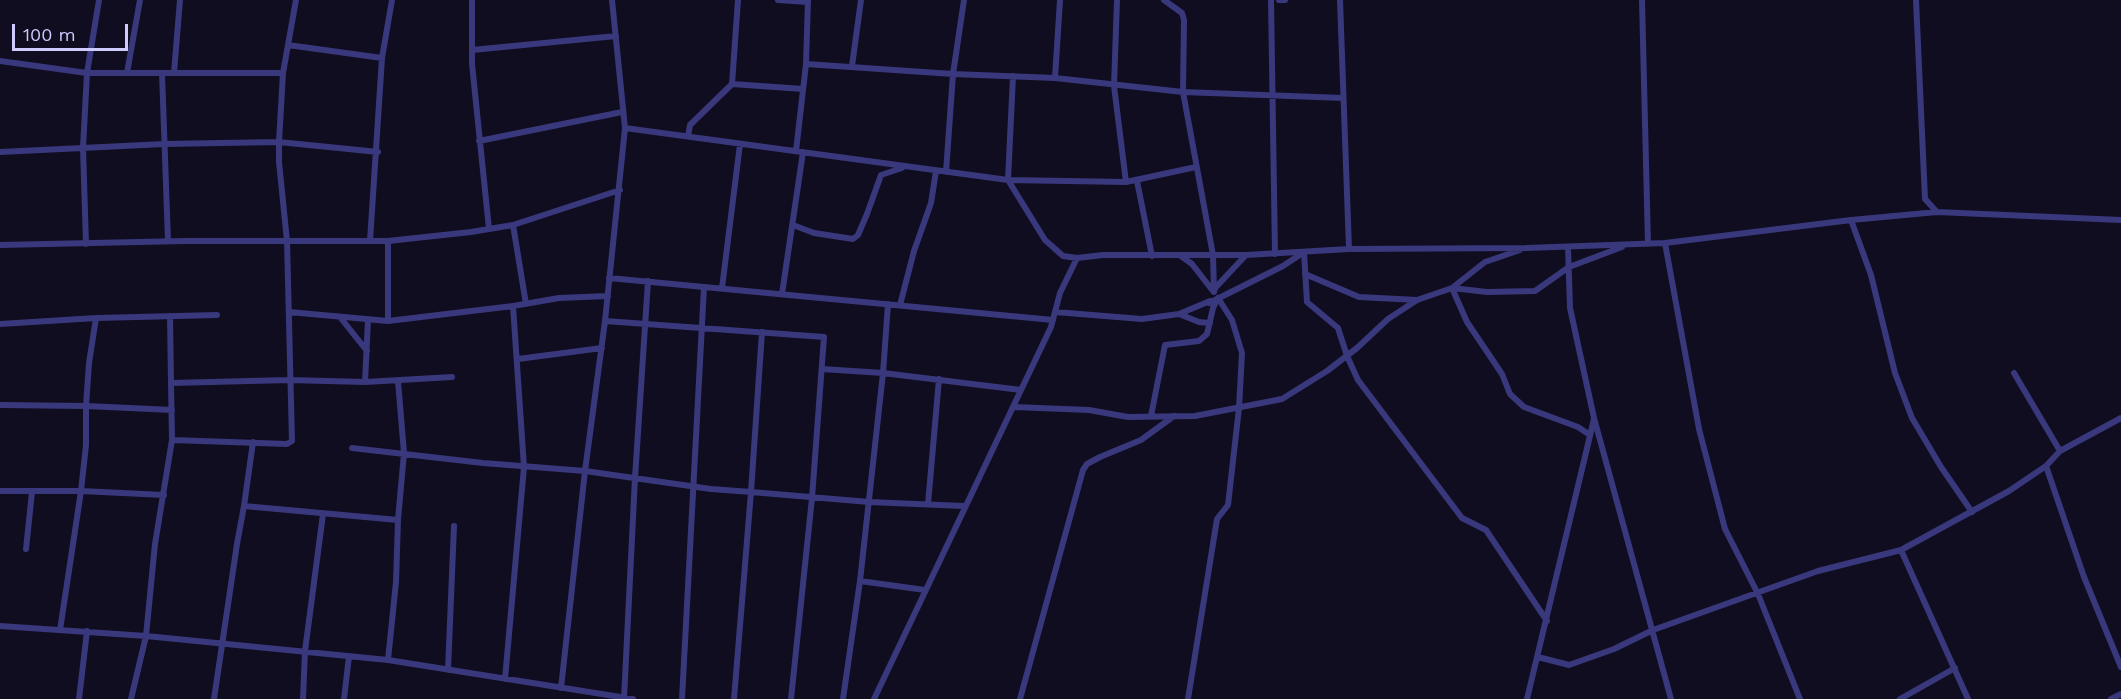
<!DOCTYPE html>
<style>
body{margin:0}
#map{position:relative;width:2121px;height:699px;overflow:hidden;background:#0f0d1f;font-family:"Work Sans",sans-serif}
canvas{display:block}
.scale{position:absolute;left:12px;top:24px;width:116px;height:27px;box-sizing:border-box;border:3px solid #cfcbfe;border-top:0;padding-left:8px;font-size:18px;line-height:21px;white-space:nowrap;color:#cfcbfe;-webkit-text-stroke:4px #0f0d1f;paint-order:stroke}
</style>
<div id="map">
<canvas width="2121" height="699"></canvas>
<div class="scale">100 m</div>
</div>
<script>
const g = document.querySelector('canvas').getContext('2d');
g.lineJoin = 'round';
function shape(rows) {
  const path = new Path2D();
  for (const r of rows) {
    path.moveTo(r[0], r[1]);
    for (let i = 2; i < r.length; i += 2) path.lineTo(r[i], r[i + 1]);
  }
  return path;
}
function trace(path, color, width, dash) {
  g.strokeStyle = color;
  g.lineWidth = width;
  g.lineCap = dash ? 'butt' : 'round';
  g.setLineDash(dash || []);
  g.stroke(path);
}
const street = shape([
 [472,0,472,64,489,229],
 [778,0,808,2],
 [1117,0,1114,86,1126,182],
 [1164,0,1182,13,1184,20,1183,92,1213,255,1214,292],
 [1271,0,1275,254],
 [1279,0,1285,0],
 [1340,0,1349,249],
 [1642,0,1648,244],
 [1916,0,1925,199,1937,212],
 [288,45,382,58],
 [472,50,616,36],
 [0,61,87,73,283,73],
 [806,64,953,74,1055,78,1183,92,1343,98],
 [852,66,861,0],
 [127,73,140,0],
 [162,73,168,241],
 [174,73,180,0],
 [1013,76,1008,180,1045,240,1063,256,1077,258,1103,255,1246,255,1349,249,1526,248,1665,243,1851,220,1937,212,2121,220],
 [1055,78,1060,0],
 [732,84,803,89],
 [625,128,1008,180,1126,182,1196,167],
 [688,136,690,125,732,84,738,0],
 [479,141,622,112],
 [796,151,806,64,808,0],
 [0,152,164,144,279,142,378,152],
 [946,172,953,74,964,0],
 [1137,181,1152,256],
 [1851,220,1871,275,1895,373,1912,418,1941,467,1972,512],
 [513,225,526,304],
 [793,225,814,233,853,239,858,235,867,214,881,175,902,168],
 [370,241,382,58,392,0],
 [1665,243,1699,429,1725,529,1758,594,1800,699],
 [86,244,83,148,87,73,99,0],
 [0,245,185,241,388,241,471,232,513,225,620,190],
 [1568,247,1570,308,1594,418,1671,699],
 [1181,256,1192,264,1213,291],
 [1305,274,1359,297,1417,300],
 [609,278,1053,320],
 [722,288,740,144],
 [1452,288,1467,322,1502,374,1510,394,1524,407,1578,427,1590,435],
 [1452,288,1487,292,1535,291,1569,267,1622,247],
 [1214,291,1216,287,1246,255],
 [782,294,803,152],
 [1209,303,1283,266,1304,252,1307,302,1338,328,1347,356,1358,380,1462,518,1486,530,1547,621],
 [888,304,883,373,1021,390],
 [900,305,914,251,931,203,936,171],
 [289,312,388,321,513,306,559,298,608,296],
 [1055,312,1142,319,1179,314,1210,301],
 [1179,314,1199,322,1210,323],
 [170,316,171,383,289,380,365,382,452,377],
 [340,317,367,351],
 [388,321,388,241],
 [605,321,824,337,812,498,791,699],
 [0,324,96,318,217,315],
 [518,359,602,348],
 [822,369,883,373,860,581,843,699],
 [2014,373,2060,451],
 [365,382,368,320],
 [0,405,86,406,172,410],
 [1014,407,1089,410,1128,417,1195,416,1282,399,1327,371,1357,348,1388,319,1417,300,1452,288,1485,262,1520,250],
 [1151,416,1165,345,1199,341,1207,334,1213,308,1218,298],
 [2121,418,2060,451,2046,466,2084,577,2121,667],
 [172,440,287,444,292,441,287,241,279,162,279,142,283,73,296,0],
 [352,448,483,463,585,471,711,489,751,492,762,332],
 [0,491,81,491,164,495],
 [928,504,939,379],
 [244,506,253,442],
 [26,549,32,492],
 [1901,550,1968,699],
 [860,581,925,590],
 [0,626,146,636,388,660,633,699],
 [60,630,81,491,86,445,86,406,89,363,96,318],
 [1538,657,1569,665,1614,649,1653,630,1818,571,1901,550,2009,491,2046,466],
 [388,660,396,582,398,520,404,453,398,381],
 [448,670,454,526],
 [505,679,524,467,513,306],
 [561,688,585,471,605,321,625,128,612,0],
 [79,699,87,631],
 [131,699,146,636,155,544,172,440,171,383],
 [214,699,237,544,244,506,398,520],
 [303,699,305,651,323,514],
 [344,699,349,656],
 [624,699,635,478,648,281],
 [682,699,704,287],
 [734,699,751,492,869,502,964,506],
 [874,699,1051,327,1060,293,1077,258],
 [1020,699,1083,470,1087,464,1100,457,1141,440,1174,416],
 [1188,699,1217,519,1228,505,1239,408,1242,353,1232,320,1218,298],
 [1527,699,1594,419],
 [1900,699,1955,668],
 [2111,699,2121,694]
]);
trace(street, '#39387d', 6);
</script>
